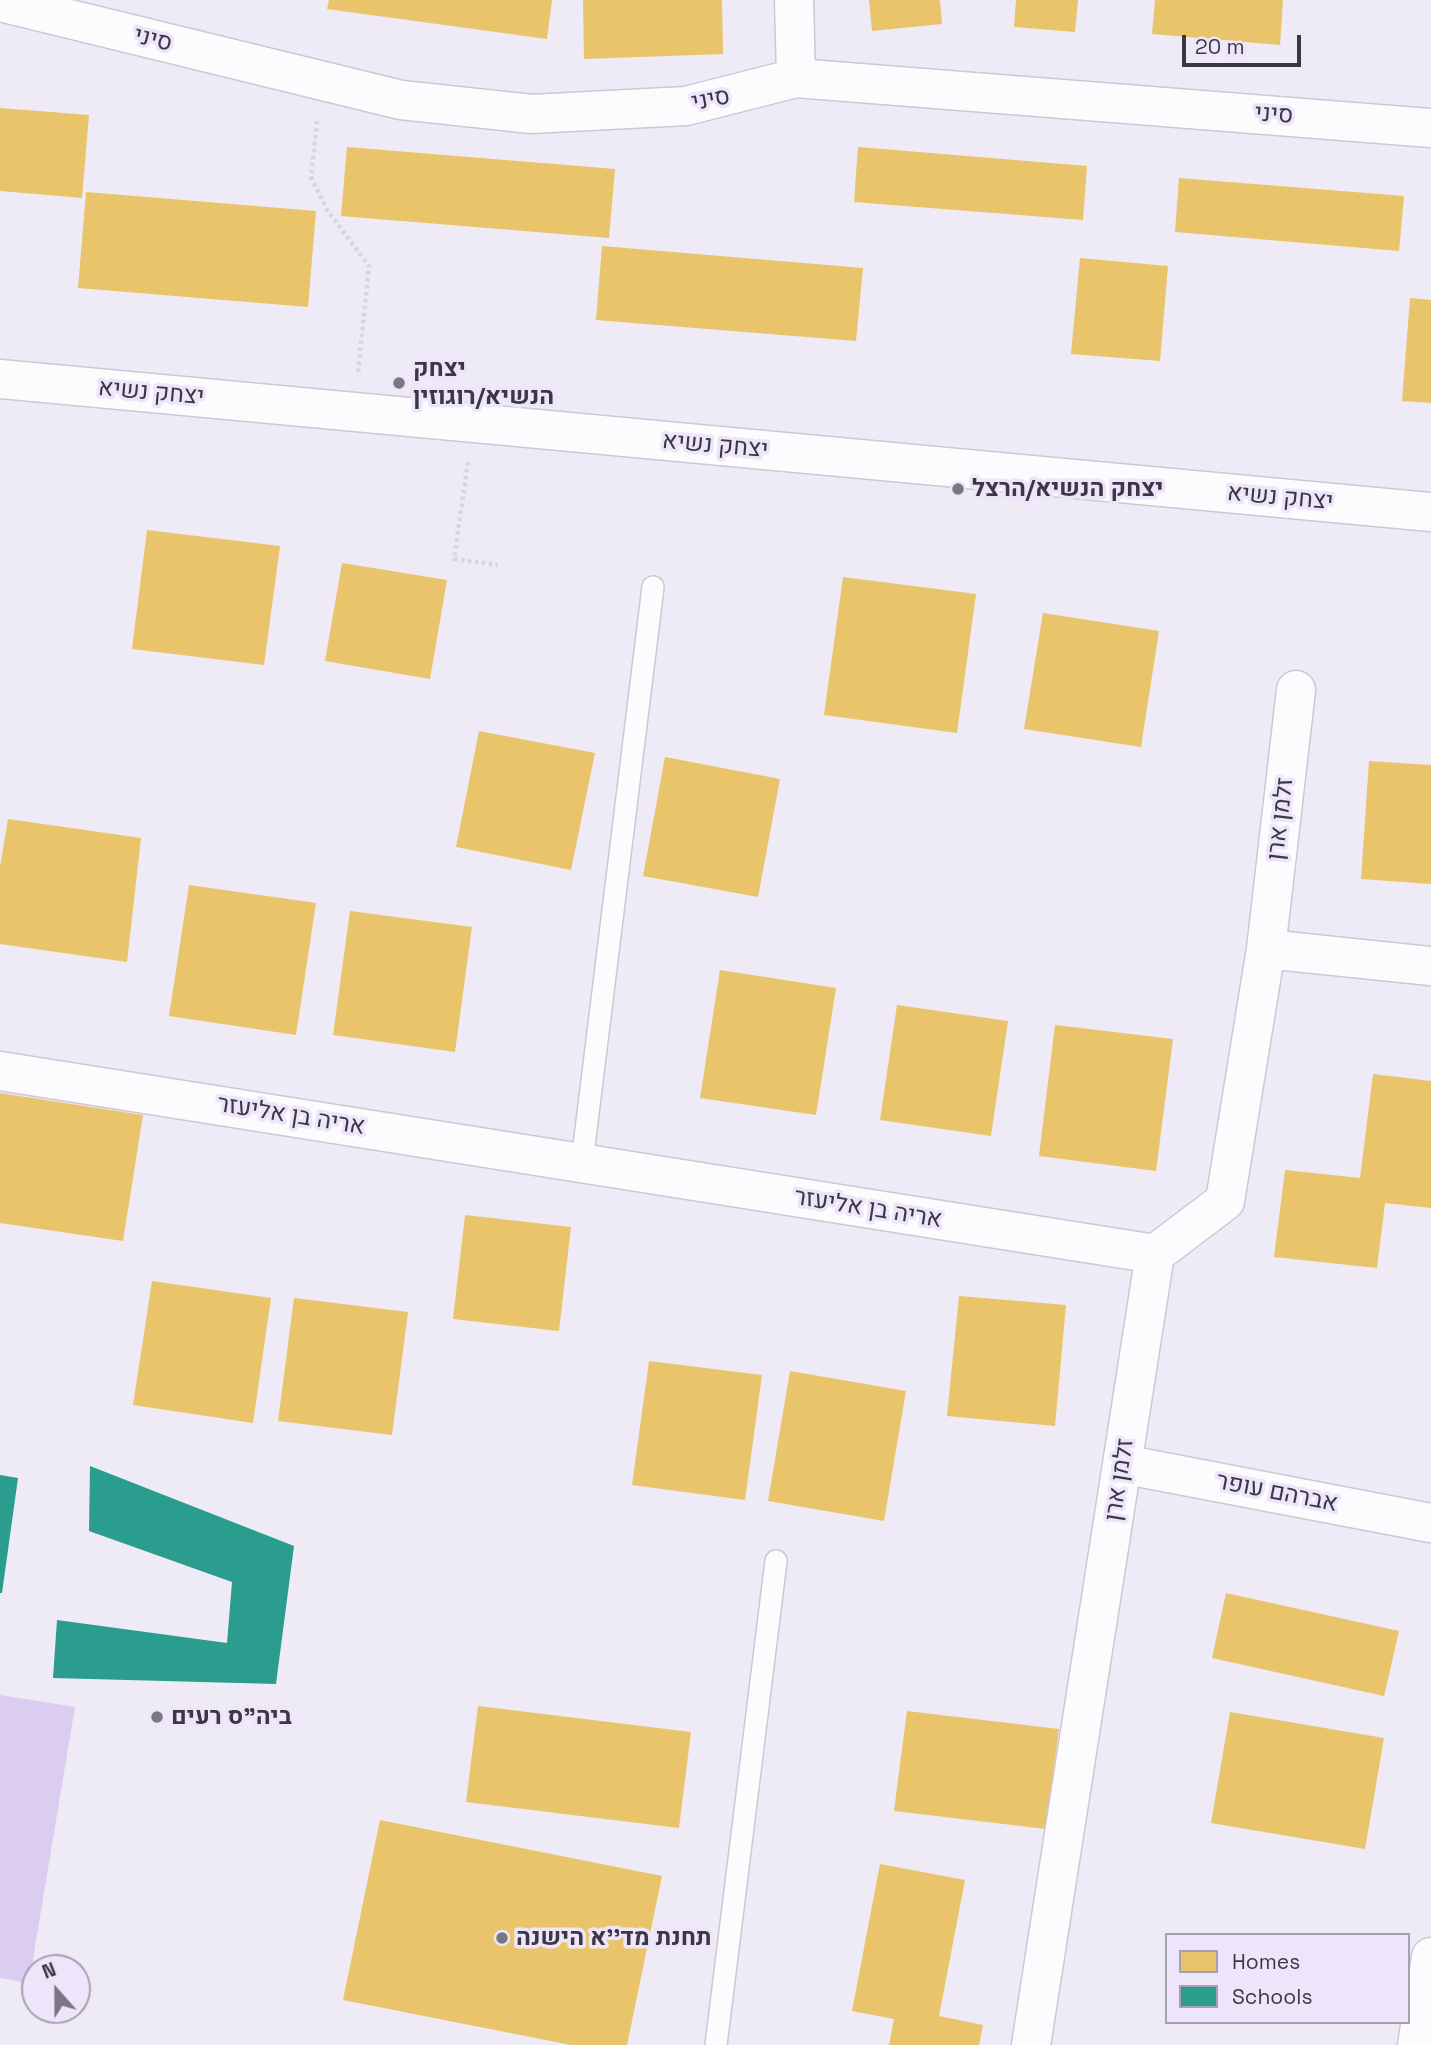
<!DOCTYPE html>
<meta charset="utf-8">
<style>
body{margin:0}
#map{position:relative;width:1431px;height:2045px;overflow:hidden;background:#eeeaf6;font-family:"Space Grotesk",sans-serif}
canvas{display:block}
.legend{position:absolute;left:1165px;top:1933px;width:245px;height:91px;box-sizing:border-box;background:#ede6fa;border:2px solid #a6a0b1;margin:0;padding:9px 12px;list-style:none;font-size:21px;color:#3c3744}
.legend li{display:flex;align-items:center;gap:14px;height:35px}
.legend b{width:35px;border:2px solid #a6a0b1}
.north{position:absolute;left:21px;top:1954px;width:70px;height:70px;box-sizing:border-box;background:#ede6fa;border:2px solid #a6a0b1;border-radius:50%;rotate:339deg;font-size:19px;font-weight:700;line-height:28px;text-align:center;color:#3c3744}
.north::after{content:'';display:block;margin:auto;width:24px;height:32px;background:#7a7682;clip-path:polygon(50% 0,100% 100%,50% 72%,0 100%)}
.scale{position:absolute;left:1182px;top:35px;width:119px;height:32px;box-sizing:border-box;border:4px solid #3c3744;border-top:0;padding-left:9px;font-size:21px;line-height:24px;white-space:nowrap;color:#3c3744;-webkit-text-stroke:5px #ede6fa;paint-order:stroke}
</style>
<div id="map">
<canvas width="1431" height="2045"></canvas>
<ul class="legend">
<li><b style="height:19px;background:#e9c46a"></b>Homes</li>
<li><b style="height:19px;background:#2a9d8f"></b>Schools</li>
</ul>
<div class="north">N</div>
<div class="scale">20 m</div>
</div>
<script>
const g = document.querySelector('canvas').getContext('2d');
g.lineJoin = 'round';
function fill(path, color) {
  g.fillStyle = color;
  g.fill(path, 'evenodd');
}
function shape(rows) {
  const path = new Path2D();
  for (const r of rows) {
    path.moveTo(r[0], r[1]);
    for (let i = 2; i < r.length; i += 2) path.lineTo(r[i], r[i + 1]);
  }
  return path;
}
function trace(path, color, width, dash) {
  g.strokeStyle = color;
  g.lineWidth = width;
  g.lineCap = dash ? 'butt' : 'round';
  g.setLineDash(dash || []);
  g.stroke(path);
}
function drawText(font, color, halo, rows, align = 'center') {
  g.font = font + ' "Space Grotesk",Heebo,sans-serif';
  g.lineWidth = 7;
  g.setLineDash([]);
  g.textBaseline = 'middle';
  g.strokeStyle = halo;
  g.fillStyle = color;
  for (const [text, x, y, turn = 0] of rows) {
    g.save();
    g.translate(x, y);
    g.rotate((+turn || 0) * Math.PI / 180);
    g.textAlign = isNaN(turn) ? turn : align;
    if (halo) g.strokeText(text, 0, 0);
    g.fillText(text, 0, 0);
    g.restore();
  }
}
const green = shape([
 [0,1695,75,1707,29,1983,0,1978]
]);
const homes = shape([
 [329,0,552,0,547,39,327,9],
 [583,0,722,0,723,54,584,59],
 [869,0,940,0,942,24,872,31],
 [1016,0,1078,0,1075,32,1014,27],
 [1155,0,1283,0,1280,45,1152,34],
 [0,108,89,115,82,198,0,191],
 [347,147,615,169,609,238,341,216],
 [858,147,1087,166,1083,220,854,202],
 [1179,178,1404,196,1399,251,1175,232],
 [86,192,316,211,308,307,78,288],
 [602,246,863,268,856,341,596,320],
 [1080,258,1168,266,1160,361,1071,354],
 [1410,298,1431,300,1431,403,1402,401],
 [147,530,280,546,264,665,132,649],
 [342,563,447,580,430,679,325,661],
 [843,577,976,594,957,733,824,715],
 [1043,613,1159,631,1141,747,1024,729],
 [479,731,595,753,571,870,456,847],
 [665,757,780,779,758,897,643,876],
 [1369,761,1431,765,1431,884,1361,879],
 [8,819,141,838,127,962,0,944,0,867],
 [189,885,316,903,296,1035,169,1016],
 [350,911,472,927,455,1052,333,1035],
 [720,970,836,988,816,1115,700,1098],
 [897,1005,1008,1021,991,1136,880,1120],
 [1055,1025,1173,1039,1156,1171,1039,1156],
 [1373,1074,1431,1081,1431,1208,1385,1203,1377,1268,1274,1257,1285,1170,1360,1178],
 [0,1093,143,1115,123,1241,0,1223],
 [465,1215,571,1227,559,1331,453,1319],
 [152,1281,271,1298,253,1423,133,1405],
 [959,1296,1066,1305,1055,1426,947,1416],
 [294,1298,408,1312,392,1435,278,1421],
 [649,1361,762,1375,745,1500,632,1485],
 [790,1371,906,1391,884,1521,768,1501],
 [1226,1593,1399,1631,1384,1696,1212,1658],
 [478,1706,691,1732,679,1828,466,1802],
 [907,1711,1059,1729,1046,1829,894,1811],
 [1230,1712,1384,1738,1365,1849,1211,1823],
 [380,1820,662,1876,627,2045,571,2045,343,2000],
 [880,1864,965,1880,939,2016,983,2025,979,2045,889,2045,894,2019,852,2011]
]);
const schools = shape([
 [90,1466,294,1546,276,1684,53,1678,57,1620,227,1643,232,1582,89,1531],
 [0,1475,18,1478,2,1593,0,1593]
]);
const path = shape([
 [317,121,311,177,327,210,369,266,358,373],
 [468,462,454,559,498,565]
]);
const lane = shape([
 [582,1162,653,587],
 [716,2045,776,1561]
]);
const street = shape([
 [794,0,796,78],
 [0,2,401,100,532,114,686,106,796,78,1431,128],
 [1266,949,1296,690],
 [0,1071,1155,1254],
 [1122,1464,1431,1523],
 [1031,2045,1155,1254,1225,1201,1266,949,1431,966],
 [1417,2045,1431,1957]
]);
const secondary = shape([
 [0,379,1431,512]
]);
const markers = [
 [399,383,7,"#7a7682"],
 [958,489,7,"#7a7682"],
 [157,1717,7,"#7a7682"],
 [502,1938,7,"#7a7682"]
];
const streetNames = [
 ["סיני",153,40,14],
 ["סיני",711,100,-11],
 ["סיני",1274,115,4],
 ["יצחק נשיא",151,393,5],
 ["יצחק נשיא",715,446,5],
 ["יצחק נשיא",1280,498,5],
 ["זלמן ארן",1281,819,-83],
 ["אריה בן אליעזר",291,1116,9],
 ["אריה בן אליעזר",868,1209,9],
 ["זלמן ארן",1120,1480,-81],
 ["אברהם עופר",1277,1493,11]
];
const poiNames = [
 ["יצחק",413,369],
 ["הנשיא/רוגוזין",413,397],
 ["יצחק הנשיא/הרצל",972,489],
 ["ביה\"ס רעים",171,1717],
 ["תחנת מד''א הישנה",516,1938]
];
fill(green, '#dacdef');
fill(homes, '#e9c46a');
fill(schools, '#2a9d8f');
trace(lane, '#ccc8d4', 24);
trace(street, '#ccc8d4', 41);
trace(secondary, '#ccc8d4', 41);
trace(path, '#d8d6db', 4.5, [3.5, 3.5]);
trace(lane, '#fcfcfe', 21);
trace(street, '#fcfcfe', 38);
trace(secondary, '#fcfcfe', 38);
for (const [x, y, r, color] of markers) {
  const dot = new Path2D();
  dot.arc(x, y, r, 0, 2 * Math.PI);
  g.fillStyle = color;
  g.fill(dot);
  trace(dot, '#ede6fa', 2.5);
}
drawText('24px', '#3c3744', '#ede6fa', streetNames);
drawText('bold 24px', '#3c3744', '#ede6fa', poiNames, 'left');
</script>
